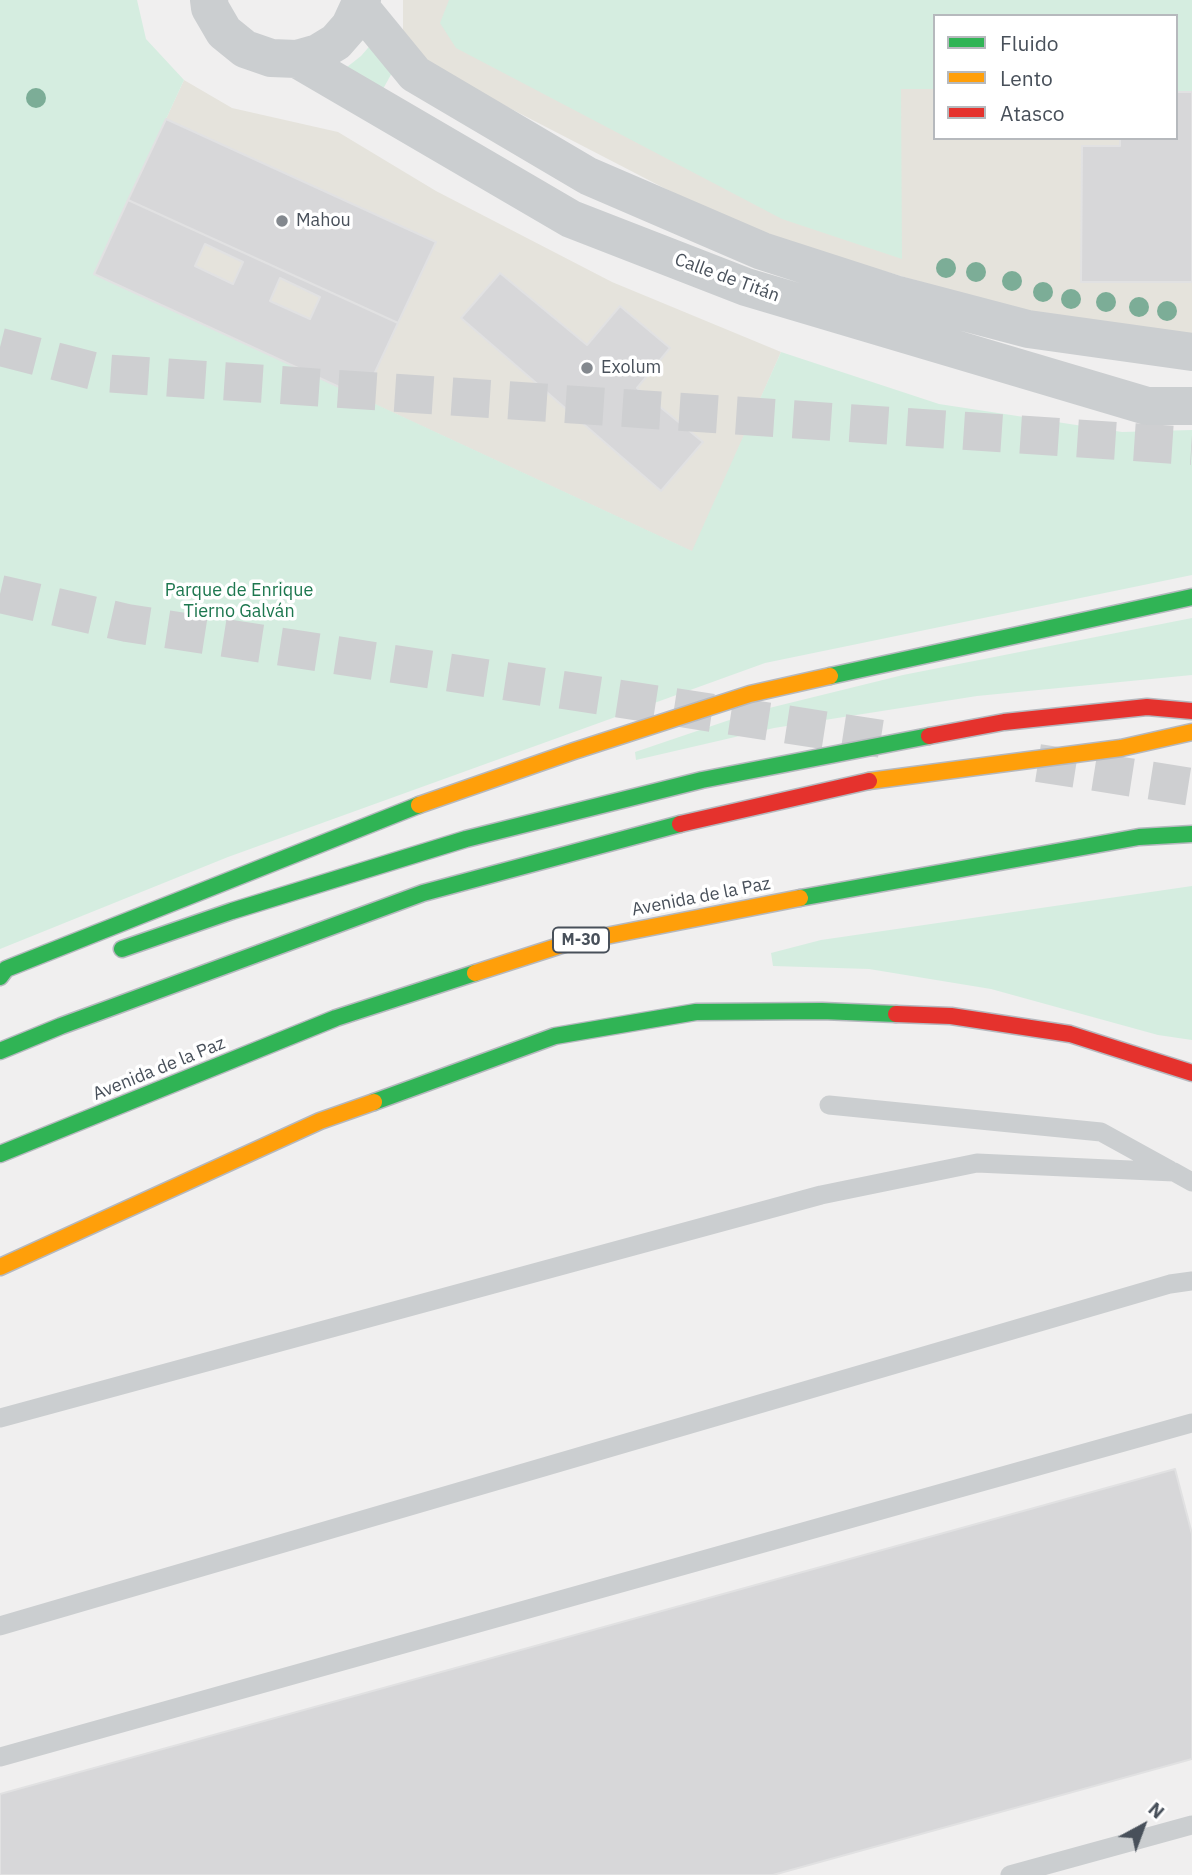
<!DOCTYPE html>
<meta charset="utf-8">
<style>
body{margin:0}
#map{position:relative;width:1192px;height:1875px;overflow:hidden;background:#f0efef;font-family:"IBM Plex Sans",sans-serif}
canvas{display:block}
.legend{position:absolute;left:933px;top:14px;width:245px;height:126px;box-sizing:border-box;background:#fff;border:2px solid #b6b9bd;margin:0;padding:9px 12px;list-style:none;font-size:21px;color:#48505a}
.legend li{display:flex;align-items:center;gap:14px;height:35px}
.legend b{width:35px;border:2px solid #b6b9bd}
.north{position:absolute;left:1108px;top:1791px;width:70px;height:70px;-webkit-text-stroke:5px #fff;paint-order:stroke;rotate:41deg;font-size:19px;font-weight:700;line-height:28px;text-align:center;color:#48505a}
.north::after{content:'';display:block;margin:auto;width:24px;height:32px;background:#48505a;clip-path:polygon(50% 0,100% 100%,50% 72%,0 100%)}
</style>
<div id="map">
<canvas width="1192" height="1875"></canvas>
<ul class="legend">
<li><b style="height:9px;background:#30b455"></b>Fluido</li>
<li><b style="height:9px;background:#ff9f0a"></b>Lento</li>
<li><b style="height:9px;background:#e5322d"></b>Atasco</li>
</ul>
<div class="north">N</div>
</div>
<script>
const g = document.querySelector('canvas').getContext('2d');
g.lineJoin = 'round';
function fill(path, color) {
  g.fillStyle = color;
  g.fill(path, 'evenodd');
}
function shape(rows) {
  const path = new Path2D();
  for (const r of rows) {
    path.moveTo(r[0], r[1]);
    for (let i = 2; i < r.length; i += 2) path.lineTo(r[i], r[i + 1]);
  }
  return path;
}
function trace(path, color, width, dash) {
  g.strokeStyle = color;
  g.lineWidth = width;
  g.lineCap = dash ? 'butt' : 'round';
  g.setLineDash(dash || []);
  g.stroke(path);
}
function drawText(font, color, halo, rows, align = 'center') {
  g.font = font + ' "IBM Plex Sans",sans-serif';
  g.lineWidth = 7;
  g.setLineDash([]);
  g.textBaseline = 'middle';
  g.strokeStyle = halo;
  g.fillStyle = color;
  for (const [text, x, y, turn = 0] of rows) {
    g.save();
    g.translate(x, y);
    g.rotate((+turn || 0) * Math.PI / 180);
    g.textAlign = isNaN(turn) ? turn : align;
    if (halo) g.strokeText(text, 0, 0);
    g.fillText(text, 0, 0);
    g.restore();
  }
}
const commercial = shape([
 [403,0,1192,0,1192,336,1039,316,749,232,434,69,403,41],
 [935,16,1176,16,1176,138,935,138],
 [184,80,232,108,338,132,436,191,612,282,781,352,693,552,94,274]
]);
const green = shape([
 [0,0,137,0,146,39,184,80,95,274,692,551,781,352,939,404,1122,432,1192,430,1192,575,765,663,228,857,0,949],
 [449,0,1192,0,1192,92,1176,92,1176,16,935,16,935,89,901,89,902,259,782,219,456,48,440,23],
 [374,41,393,71,383,89,342,71,361,56],
 [1192,618,1192,675,977,696,774,728,636,760,635,752,753,712,903,675],
 [1192,886,1192,1040,1158,1035,991,989,869,969,773,966,771,953,821,940]
]);
const building = shape([
 [1176,92,1192,92,1192,282,1081,282,1082,146,1120,146,1120,138,1176,138,1176,92],
 [166,119,436,242,398,323,128,200,166,119],
 [128,200,398,323,363,398,94,274,128,200],
 [205,244,243,262,233,284,195,266,205,244],
 [280,278,320,297,310,319,270,301,280,278],
 [500,273,587,345,620,306,670,348,637,388,703,442,661,491,461,318,500,273],
 [1175,1469,1192,1534,1192,1759,773,1875,0,1875,0,1794,1175,1469]
]);
const highwayTunnel = shape([
 [0,347,101,373,1192,446],
 [0,594,127,623,895,741],
 [1038,763,1192,787]
]);
const lane = shape([
 [829,1105,1101,1132,1170,1170],
 [0,1418,821,1195,977,1163,1174,1172,1192,1182],
 [0,1626,1170,1284,1192,1281],
 [0,1757,1192,1423],
 [1010,1875,1192,1825]
]);
const street = shape([
 [209,0,210,8,224,32,245,49,271,58,297,59,318,53,336,42,350,26,362,0],
 [360,7,415,74,588,176,762,251,895,294,1028,329,1192,352],
 [297,59,571,219,746,287,1147,406,1192,406]
]);
const fast = shape([
 [830,676,1192,597],
 [800,898,1139,837,1192,834],
 [122,949,232,911,466,839,702,780,929,736],
 [0,977,6,969,419,805],
 [0,1051,61,1026,423,893,680,824],
 [374,1102,555,1036,696,1012,822,1011,896,1014],
 [0,1154,336,1018,475,973]
]);
const slow = shape([
 [869,781,1121,748,1192,732],
 [419,805,574,751,750,694,830,676],
 [475,973,565,944,800,898],
 [0,1267,320,1121,374,1102]
]);
const jam = shape([
 [929,736,1004,722,1147,707,1192,711],
 [680,824,869,781],
 [896,1014,951,1016,1070,1034,1192,1073]
]);
const trees = [
 [36,98],
 [946,268],
 [976,272],
 [1012,281],
 [1043,292],
 [1071,299],
 [1106,302],
 [1139,307],
 [1167,311]
];
const markers = [
 [282,221,7,"#83888e"],
 [587,368,7,"#83888e"]
];
const shields = [
 [581,940,56]
];
const shieldNames = [
 ["M-30",581,940]
];
const poiNames = [
 ["Mahou",296,221],
 ["Exolum",601,368]
];
const streetNames = [
 ["Calle de Titán",727,278,20],
 ["Avenida de la Paz",701,897,-11],
 ["Avenida de la Paz",159,1069,-22]
];
const parkNames = [
 ["Parque de Enrique",239,591],
 ["Tierno Galván",239,612]
];
fill(commercial, '#e5e3dc');
fill(green, '#d5ede0');
fill(building, '#d7d7d9');
trace(building, '#e1e1e2', 2);
trace(highwayTunnel, '#cecfd1', 38, [38, 19]);
trace(fast, '#b5b8be', 19);
trace(slow, '#b5b8be', 19);
trace(jam, '#b5b8be', 19);
trace(lane, '#cbced0', 19);
trace(street, '#cbced0', 38);
trace(fast, '#30b455', 16);
trace(slow, '#ff9f0a', 16);
trace(jam, '#e5322d', 16);
g.fillStyle = '#7cad97';
for (const [x, y] of trees) {
  g.beginPath();
  g.arc(x, y, 10, 0, 2 * Math.PI);
  g.fill();
}
for (const [x, y, r, color] of markers) {
  const dot = new Path2D();
  dot.arc(x, y, r, 0, 2 * Math.PI);
  g.fillStyle = color;
  g.fill(dot);
  trace(dot, '#fff', 2.5);
}
for (const [x, y, w] of shields) {
  const box = new Path2D();
  box.roundRect(x - w / 2, y - 12.5, w, 25, 5);
  g.fillStyle = '#fff';
  g.fill(box);
  trace(box, '#48505a', 2);
}
drawText('bold 16px', '#48505a', null, shieldNames);
drawText('18px', '#48505a', '#fff', poiNames, 'left');
drawText('18px', '#48505a', '#fff', streetNames);
drawText('18px', '#1d774f', '#fff', parkNames);
</script>
